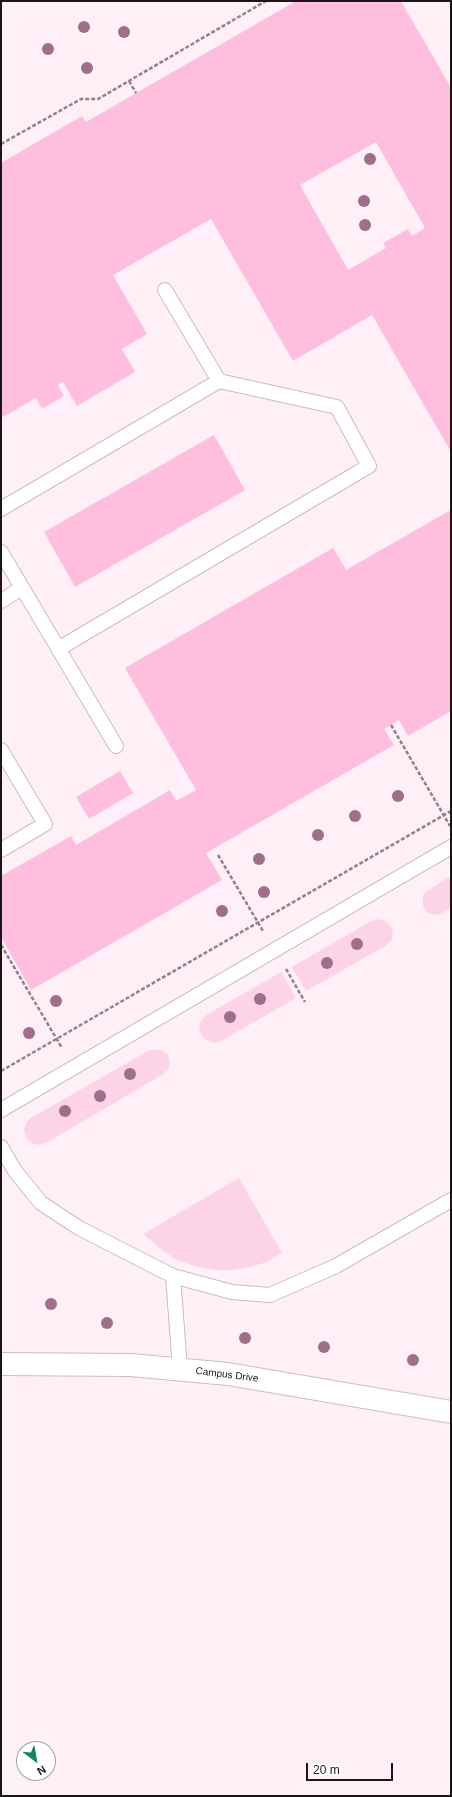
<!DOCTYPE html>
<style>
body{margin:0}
#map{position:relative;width:452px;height:1797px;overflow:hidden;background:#fef0f6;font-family:Helvetica,sans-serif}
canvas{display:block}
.frame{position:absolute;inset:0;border:2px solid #1c1518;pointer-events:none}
.north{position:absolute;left:16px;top:1741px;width:40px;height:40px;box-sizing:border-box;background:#fff;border:1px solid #a4a1a3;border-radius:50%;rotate:149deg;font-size:11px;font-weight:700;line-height:16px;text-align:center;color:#1c1518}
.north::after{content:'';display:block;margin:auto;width:14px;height:18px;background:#128767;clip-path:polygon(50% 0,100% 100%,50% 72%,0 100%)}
.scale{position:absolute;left:306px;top:1763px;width:87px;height:18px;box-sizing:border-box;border:2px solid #1c1518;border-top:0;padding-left:5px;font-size:12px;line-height:14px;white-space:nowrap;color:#1c1518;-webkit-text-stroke:3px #fff;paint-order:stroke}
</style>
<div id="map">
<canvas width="452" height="1797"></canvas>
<div class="frame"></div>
<div class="north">N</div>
<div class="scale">20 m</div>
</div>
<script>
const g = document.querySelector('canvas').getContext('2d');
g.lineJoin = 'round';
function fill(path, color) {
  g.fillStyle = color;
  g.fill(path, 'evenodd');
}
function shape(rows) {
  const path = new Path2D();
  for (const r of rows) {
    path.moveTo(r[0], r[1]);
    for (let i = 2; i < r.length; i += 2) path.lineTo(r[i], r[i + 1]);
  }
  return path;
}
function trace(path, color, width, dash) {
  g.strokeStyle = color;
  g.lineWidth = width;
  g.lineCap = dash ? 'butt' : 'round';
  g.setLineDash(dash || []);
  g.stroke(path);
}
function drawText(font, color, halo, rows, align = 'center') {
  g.font = font + ' Helvetica,sans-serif';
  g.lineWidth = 3.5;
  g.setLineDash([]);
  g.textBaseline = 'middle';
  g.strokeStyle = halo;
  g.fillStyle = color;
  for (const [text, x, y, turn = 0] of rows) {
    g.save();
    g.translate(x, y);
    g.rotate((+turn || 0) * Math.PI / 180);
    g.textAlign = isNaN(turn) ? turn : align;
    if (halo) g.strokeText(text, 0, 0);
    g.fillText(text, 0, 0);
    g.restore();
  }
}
const green = shape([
 [451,876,451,908,440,914,433,915,427,912,423,906,423,895,427,891],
 [378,919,385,921,391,926,393,933,391,941,385,946,306,991,292,967,371,921],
 [281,972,296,998,221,1041,214,1043,207,1041,201,1035,199,1028,201,1021,206,1015],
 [155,1049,163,1051,168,1055,170,1063,168,1070,162,1075,46,1143,39,1145,32,1143,26,1138,24,1130,26,1123,31,1118,148,1051],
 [239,1178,282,1253,267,1262,250,1267,232,1270,214,1270,194,1266,175,1259,158,1247,143,1234]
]);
const building = shape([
 [296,1,401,1,451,88,451,452,372,315,293,361,211,219,113,275,147,334,122,349,135,372,77,406,63,382,58,385,64,396,42,409,36,398,1,418,1,163,82,116,86,122],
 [376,142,425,228,412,236,408,229,383,243,386,248,348,270,300,185],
 [214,435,245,490,75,587,44,532],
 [451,510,451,711,408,736,399,720,384,729,394,745,206,853,222,880,31,990,1,937,1,876,71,836,76,845,170,790,176,801,196,790,125,668,333,548,346,570],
 [120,771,133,793,89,819,76,797]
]);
const path = shape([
 [129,81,136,93],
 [1,144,81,99,98,99,266,1],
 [391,725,450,826],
 [218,855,263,931],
 [1,945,62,1048],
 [286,969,305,1002],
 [1,1071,451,811]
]);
const lane = shape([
 [1,509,219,381,165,290],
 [1,552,116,746],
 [1,601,22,588],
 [58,649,369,466,337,407,219,381],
 [1,750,45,824,1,850],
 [1,1110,451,847],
 [1,1147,15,1171,41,1203,79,1228,173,1276,232,1292,270,1295,336,1266,451,1200],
 [173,1276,180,1369]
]);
const street = shape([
 [1,1364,131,1365,228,1374,451,1412]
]);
const trees = [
 [84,27],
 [124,32],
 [48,49],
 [87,68],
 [370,159],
 [364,201],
 [365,225],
 [398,796],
 [355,816],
 [318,835],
 [259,859],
 [264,892],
 [222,911],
 [357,944],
 [327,963],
 [260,999],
 [56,1001],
 [230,1017],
 [29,1033],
 [130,1074],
 [100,1096],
 [65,1111],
 [51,1304],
 [107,1323],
 [245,1338],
 [324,1347],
 [413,1360]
];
const streetNames = [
 ["Campus Drive",227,1375,7]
];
fill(green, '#fdd4e7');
fill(building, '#ffbedd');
trace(lane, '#cfbac3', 16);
trace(street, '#cfbac3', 24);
trace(path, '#8e8488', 2.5, [4, 2]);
trace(lane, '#fff', 14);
trace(street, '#fff', 22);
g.fillStyle = '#9e6e8b';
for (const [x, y] of trees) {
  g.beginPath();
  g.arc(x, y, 6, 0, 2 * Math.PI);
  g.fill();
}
drawText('10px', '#1c1518', '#fff', streetNames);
</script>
